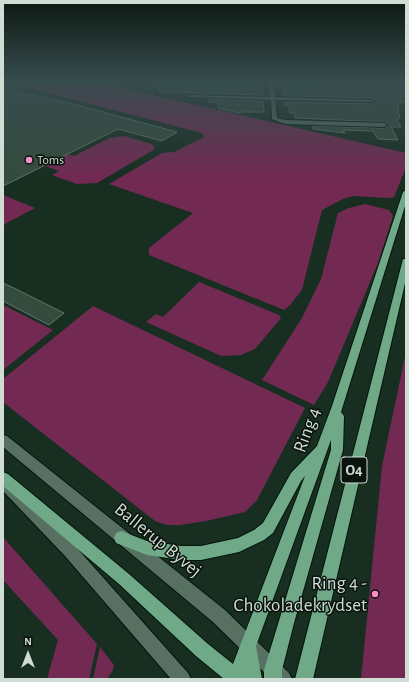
<!DOCTYPE html>
<style>
body{margin:0}
#map{position:relative;width:409px;height:682px;overflow:hidden;background:#182e21;font-family:"Alegreya Sans",sans-serif}
canvas{display:block}
.frame{position:absolute;inset:0;border:4px solid #d0ddd4;pointer-events:none}
.north{position:absolute;left:8px;top:634px;width:40px;height:40px;-webkit-text-stroke:3px #0a130e;paint-order:stroke;rotate:0deg;font-size:11px;font-weight:700;line-height:16px;text-align:center;color:#d0ddd4}
.north::after{content:'';display:block;margin:auto;width:14px;height:18px;background:#d0ddd4;clip-path:polygon(50% 0,100% 100%,50% 72%,0 100%)}
</style>
<div id="map">
<canvas width="409" height="682"></canvas>
<div class="frame"></div>
<div class="north">N</div>
</div>
<script>
const g = document.querySelector('canvas').getContext('2d');
g.lineJoin = 'round';
function fill(path, color) {
  g.fillStyle = color;
  g.fill(path, 'evenodd');
}
function shape(rows) {
  const path = new Path2D();
  for (const r of rows) {
    path.moveTo(r[0], r[1]);
    for (let i = 2; i < r.length; i += 2) path.lineTo(r[i], r[i + 1]);
  }
  return path;
}
function trace(path, color, width, dash) {
  g.strokeStyle = color;
  g.lineWidth = width;
  g.lineCap = dash ? 'butt' : 'round';
  g.setLineDash(dash || []);
  g.stroke(path);
}
function drawText(font, color, halo, rows, align = 'center') {
  g.font = font + ' "Alegreya Sans",sans-serif';
  g.lineWidth = 3;
  g.setLineDash([]);
  g.textBaseline = 'middle';
  g.strokeStyle = halo;
  g.fillStyle = color;
  for (const [text, x, y, turn = 0] of rows) {
    g.save();
    g.translate(x, y);
    g.rotate((+turn || 0) * Math.PI / 180);
    g.textAlign = isNaN(turn) ? turn : align;
    if (halo) g.strokeText(text, 0, 0);
    g.fillText(text, 0, 0);
    g.restore();
  }
}
const green = shape([
 [6,82,97,82,406,153,406,167,394,197,388,198,353,196,343,199,322,210,302,290,290,305,284,310,149,255,149,248,193,213,109,184,162,153,174,152,204,137,202,133],
 [124,136,152,144,155,149,97,183,77,184,52,175,59,171,43,165,67,154,74,156,110,138],
 [3,195,35,208,3,225],
 [365,204,389,210,393,216,378,263,328,382,314,405,262,380,302,318,321,279,338,213,349,208],
 [199,282,279,315,281,318,255,349,241,355,221,356,146,322,156,314,163,317],
 [3,305,53,330,3,370],
 [93,306,305,408,257,500,245,512,206,521,180,525,167,525,155,521,3,402,3,379],
 [406,352,406,679,361,679,382,466],
 [3,537,97,644,89,679,47,679,58,640,3,580],
 [100,647,114,665,113,670,107,679,93,679]
]);
const building = shape([
 [159,82,263,82,263,95,159,92,159,82],
 [282,82,406,85,406,102,400,102,401,104,397,104,399,107,397,107,400,117,397,120,401,127,391,127,398,140,378,139,373,131,343,130,345,133,313,129,312,126,384,128,388,125,384,122,295,118,294,113,290,113,289,106,285,106,285,102,373,104,376,100,373,98,284,96,282,82],
 [3,88,73,104,177,132,162,141,118,129,3,186,3,88],
 [209,99,263,101,264,112,242,112,239,113,218,108,218,103,209,102,209,99],
 [3,283,16,289,64,313,49,325,3,301,3,283]
]);
const street = shape([
 [269,82,273,82,275,97,373,100,375,101,373,102,275,100,277,118,285,120,384,123,387,125,384,127,285,124,272,119,271,100,189,97,187,96,189,95,270,97,269,82]
]);
const secondary = shape([
 [3,435,7,436,225,610,289,673,292,679,271,679,213,622,3,447,3,435],
 [3,476,8,478,75,546,188,673,191,679,171,679,65,556,3,491,3,476]
]);
const primary = shape([
 [406,190,406,203,341,412,344,416,343,450,294,623,282,670,282,679,264,679,264,670,331,450,331,440,256,646,262,679,224,679,196,656,119,584,3,486,3,472,8,474,129,574,208,644,233,664,305,476,301,481,273,533,264,540,239,552,201,560,181,560,147,555,116,543,114,538,116,533,121,531,147,541,181,546,201,546,238,538,254,530,263,523,291,473,317,446,332,406,403,192,406,190],
 [403,259,406,259,406,279,313,679,295,679,403,259]
]);
const markers = [
 [29,160,4,"#fa8fc7"],
 [375,594,4,"#fa8fc7"]
];
const farPoinames = [
 ["Toms",37,160]
];
const shields = [
 [354,470,26]
];
const shieldNames = [
 ["O4",354,470]
];
const nearStreetnames = [
 ["Ring 4",307,430,-70],
 ["Ballerup Byvej",158,540,39]
];
const nearPoinames = [
 ["Ring 4 -",367,583],
 ["Chokoladekrydset",367,605]
];
fill(green, '#722a53');
fill(building, '#354b3e');
trace(building, '#5f7768', 1);
trace(street, '#02160b', 2);
trace(secondary, '#02160b', 2);
trace(primary, '#02160b', 2);
fill(street, '#587061');
fill(secondary, '#587061');
fill(primary, '#6fa987');
const sky = g.createLinearGradient(0, 0, 0, 177);
sky.addColorStop(0, '#0d1912');
sky.addColorStop(0.46, '#374c4e');
sky.addColorStop(1, '#374c4e00');
g.fillStyle = sky;
g.fillRect(0, 0, 409, 177);
for (const [x, y, r, color] of markers) {
  const dot = new Path2D();
  dot.arc(x, y, r, 0, 2 * Math.PI);
  g.fillStyle = color;
  g.fill(dot);
  trace(dot, '#0a130e', 1.5);
}
drawText('13px', '#d0ddd4', '#0a130e', farPoinames, 'left');
for (const [x, y, w] of shields) {
  const box = new Path2D();
  box.roundRect(x - w / 2, y - 13, w, 26, 3);
  g.fillStyle = '#0a130e';
  g.fill(box);
  trace(box, '#d0ddd4', 1);
}
drawText('bold 15px', '#d0ddd4', null, shieldNames);
drawText('19px', '#d0ddd4', '#0a130e', nearStreetnames);
drawText('19px', '#d0ddd4', '#0a130e', nearPoinames, 'right');
</script>
